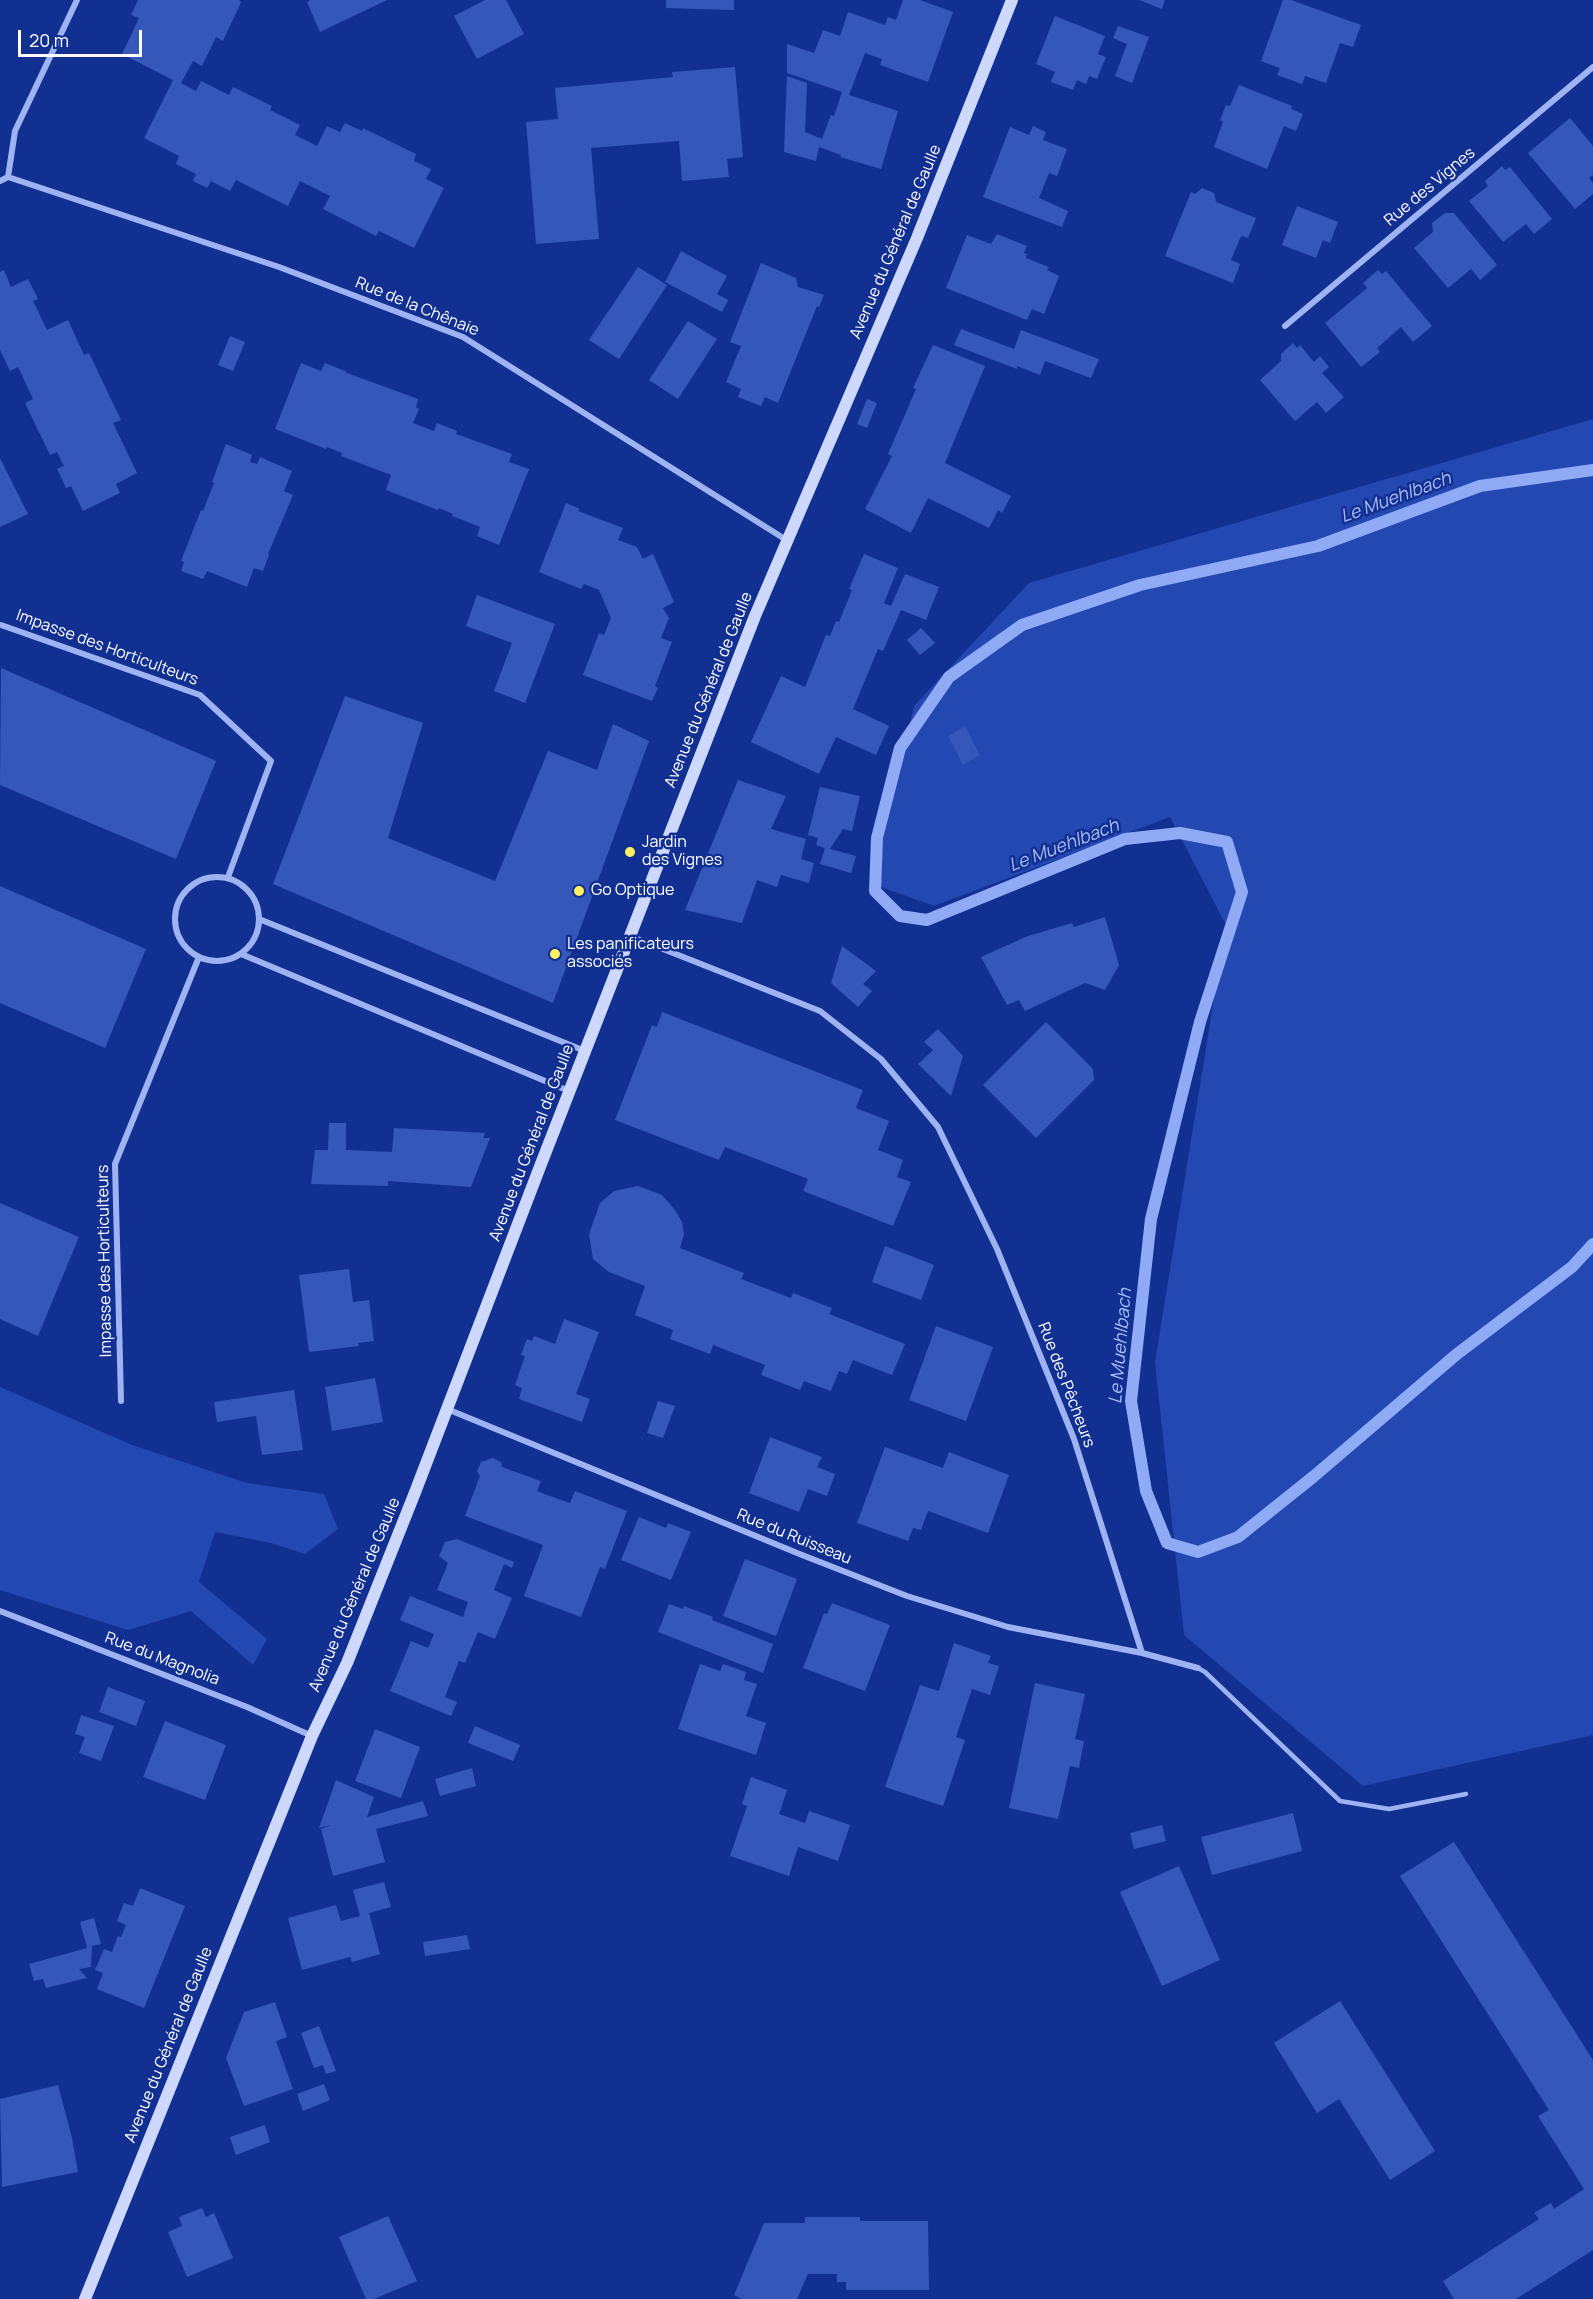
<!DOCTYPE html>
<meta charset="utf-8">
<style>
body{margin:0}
#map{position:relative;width:1593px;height:2299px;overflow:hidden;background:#123092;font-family:Manrope,sans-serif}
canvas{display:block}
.scale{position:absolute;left:18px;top:30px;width:124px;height:27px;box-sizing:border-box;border:3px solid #fff;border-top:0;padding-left:8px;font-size:18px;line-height:21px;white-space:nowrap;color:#fff;-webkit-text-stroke:4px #123092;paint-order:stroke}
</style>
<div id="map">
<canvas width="1593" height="2299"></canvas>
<div class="scale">20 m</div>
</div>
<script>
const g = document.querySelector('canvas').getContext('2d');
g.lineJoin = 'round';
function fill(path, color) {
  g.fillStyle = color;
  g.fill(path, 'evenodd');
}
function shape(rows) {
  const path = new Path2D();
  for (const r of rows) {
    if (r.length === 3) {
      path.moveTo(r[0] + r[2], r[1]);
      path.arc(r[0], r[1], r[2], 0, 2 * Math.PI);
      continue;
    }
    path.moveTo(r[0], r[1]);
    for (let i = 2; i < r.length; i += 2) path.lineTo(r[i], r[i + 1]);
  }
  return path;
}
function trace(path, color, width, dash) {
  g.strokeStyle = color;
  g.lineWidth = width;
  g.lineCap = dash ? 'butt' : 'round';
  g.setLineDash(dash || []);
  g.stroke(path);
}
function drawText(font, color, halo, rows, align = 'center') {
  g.font = font + ' Manrope,sans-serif';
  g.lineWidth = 5;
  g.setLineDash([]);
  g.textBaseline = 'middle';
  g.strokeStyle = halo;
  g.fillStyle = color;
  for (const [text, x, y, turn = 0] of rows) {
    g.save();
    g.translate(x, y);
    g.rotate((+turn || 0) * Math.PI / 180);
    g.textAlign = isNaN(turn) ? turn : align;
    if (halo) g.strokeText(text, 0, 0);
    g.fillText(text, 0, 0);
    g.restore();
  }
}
const green = shape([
 [1593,419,1593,1735,1363,1786,1184,1635,1155,1362,1226,925,1170,817,934,906,873,884,914,706,1029,583],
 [0,1387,132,1445,247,1483,324,1494,338,1529,305,1554,271,1543,215,1532,199,1582,267,1639,253,1665,191,1611,128,1630,0,1590]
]);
const stream = shape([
 [1593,470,1480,486,1318,546,1140,585,1022,625,949,677,900,748,877,838,875,891,900,916,927,920,1125,839,1180,833,1227,842,1242,892,1200,1022,1151,1219,1131,1401,1146,1491,1167,1543,1198,1552,1238,1537,1313,1477,1457,1354,1572,1267,1593,1244]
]);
const building = shape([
 [138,0,239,0,241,2,223,41,216,37,202,66,193,61,181,83,196,91,201,81,229,95,233,87,272,106,270,110,300,125,295,135,317,146,327,126,340,132,345,123,362,131,363,128,416,154,414,161,431,169,426,179,444,188,414,248,379,231,376,236,323,209,330,196,300,181,288,206,236,180,230,191,211,181,207,188,193,181,196,174,176,164,179,156,144,138,173,80,122,54,139,18,131,15],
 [310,0,387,0,320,32,307,2],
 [485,0,506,0,524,34,477,59,454,16],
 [666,0,734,0,734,10,666,8],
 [903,0,920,0,953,12,928,82,880,65,882,59,865,53,849,95,898,111,881,169,840,157,841,155,819,147,816,161,784,152,787,76,807,83,805,132,822,139,831,115,834,116,842,92,787,73,787,44,814,53,823,30,840,36,848,12,885,25,888,17,896,20],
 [1139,0,1165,0,1162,9],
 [1283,0,1291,0,1361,25,1353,47,1340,43,1326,83,1305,76,1302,84,1277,75,1280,68,1261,61],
 [1055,16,1105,36,1098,54,1106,57,1097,79,1089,76,1086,84,1077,80,1073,90,1051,82,1055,72,1036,64],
 [1118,26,1149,37,1132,83,1115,76,1127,44,1113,38],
 [735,67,743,157,727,159,729,177,682,181,679,141,591,148,599,239,536,244,526,122,558,119,555,88,673,77,672,72],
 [1239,85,1292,106,1291,109,1303,114,1296,131,1284,126,1267,169,1214,147,1223,122,1220,120,1226,105,1230,106],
 [1570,118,1593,146,1593,175,1589,178,1593,183,1593,194,1575,209,1528,153],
 [1033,126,1046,132,1043,140,1067,149,1057,176,1049,173,1039,198,1068,211,1062,227,983,197,1010,127,1029,135],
 [1502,166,1505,170,1510,167,1552,219,1534,234,1526,224,1503,242,1469,201,1488,186,1485,181],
 [1202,188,1214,193,1216,202,1256,218,1248,238,1241,236,1231,260,1240,264,1233,283,1165,256,1191,192,1195,194],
 [1297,206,1338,222,1330,243,1323,240,1316,258,1282,245],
 [1445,213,1454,213,1497,265,1480,280,1471,269,1448,288,1414,248,1433,232,1432,223],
 [997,234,1027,246,1024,253,1027,254,1026,258,1049,267,1047,270,1059,276,1044,314,1032,309,1027,320,946,288,967,235,991,244],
 [681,251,727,276,717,294,728,300,722,312,665,282],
 [761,263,796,278,798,287,824,295,819,307,817,306,778,403,765,397,761,406,738,397,741,389,726,382,741,346,730,342],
 [638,267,667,285,619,359,589,340],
 [4,270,11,287,28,279,38,299,33,301,47,330,68,320,84,355,89,353,121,420,113,423,137,473,116,484,120,493,83,511,71,486,66,488,57,469,64,466,57,452,50,455,25,403,33,399,18,367,10,371,0,350,0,272],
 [1378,270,1382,274,1386,271,1432,326,1413,342,1401,327,1377,348,1380,352,1361,367,1325,323,1367,288,1363,283],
 [688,321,717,339,678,399,649,380],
 [961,329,1014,349,1021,330,1099,359,1091,378,1045,361,1040,375,1017,366,1017,369,954,345],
 [230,336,245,342,233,371,218,365],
 [1293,343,1297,348,1300,345,1314,362,1320,356,1329,367,1322,373,1344,397,1326,413,1317,402,1295,421,1260,380,1281,361,1281,354],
 [933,345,985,366,945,463,1011,496,1002,513,998,510,989,528,928,498,911,533,865,509,892,456,888,454,916,389,913,388],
 [301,363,321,371,325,363,345,371,347,373,418,399,416,407,419,409,413,423,434,431,437,423,457,431,456,434,512,454,509,462,529,469,499,545,477,536,480,527,452,516,453,514,439,508,438,510,386,490,391,475,341,456,342,453,327,447,326,449,275,429],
 [867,399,877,403,867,428,857,424],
 [226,444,252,455,250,462,257,464,260,457,292,471,284,491,293,495,268,554,269,555,263,571,254,568,247,587,207,571,203,579,181,571,184,562,181,561,201,510,203,511,214,483,212,482],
 [0,458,28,514,0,527],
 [566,503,580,509,578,511,623,528,618,540,637,547,643,559,653,554,674,602,663,608,669,618,661,638,672,642,655,686,658,688,652,701,583,675,599,633,604,635,611,618,599,590,584,584,581,589,539,572],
 [864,554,898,568,884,603,891,606,905,574,939,587,926,620,901,610,883,651,878,649,853,709,889,726,876,755,836,737,819,774,751,742,781,676,805,687,826,635,830,636,836,621,839,622,852,590,849,589],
 [477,595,555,624,525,703,494,691,512,643,466,626],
 [921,628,935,643,920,655,907,640],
 [1,668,216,761,176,859,0,785],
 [345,696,423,723,388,838,495,881,548,751,597,770,613,724,649,741,553,1003,273,884],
 [965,726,980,755,963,765,948,736],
 [738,780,786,796,771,829,806,839,801,859,814,863,809,883,781,875,777,887,757,880,742,923,685,910],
 [820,787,860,796,852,831,843,829,830,849,856,856,851,873,820,864,825,848,816,845,818,838,808,835],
 [0,886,146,949,105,1048,0,1003],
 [1105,917,1119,965,1105,990,1085,983,1025,1011,1019,1000,1007,1005,981,957,1028,936,1072,923,1074,927],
 [842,946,876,971,863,984,872,991,858,1007,831,983],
 [662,1012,863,1090,856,1108,889,1121,878,1150,903,1160,897,1177,911,1182,893,1226,803,1191,808,1179,725,1147,719,1160,615,1120,652,1025,657,1027],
 [1046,1022,1093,1069,1094,1080,1036,1138,983,1085],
 [938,1029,963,1056,951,1096,918,1064,933,1050,924,1042],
 [329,1123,346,1123,346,1150,392,1152,394,1128,485,1133,483,1138,490,1138,471,1187,388,1181,388,1186,311,1184,315,1150,328,1150],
 [638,1186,662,1195,675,1210,682,1222,684,1234,680,1248,744,1273,741,1279,791,1298,793,1293,832,1308,829,1314,905,1344,892,1375,853,1360,847,1374,839,1371,831,1391,804,1381,800,1390,761,1375,765,1365,713,1345,710,1354,670,1339,673,1330,635,1315,645,1286,609,1272,593,1259,589,1234,600,1203,614,1191],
 [0,1203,79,1237,38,1336,0,1319],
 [885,1246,934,1265,921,1300,872,1282],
 [349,1269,353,1302,369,1300,374,1341,358,1343,359,1346,309,1352,299,1275],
 [564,1319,599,1332,576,1394,590,1399,582,1422,519,1399,522,1388,515,1385,525,1356,521,1355,527,1339,532,1341,534,1336,555,1344],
 [936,1326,993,1347,966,1421,909,1400],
 [375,1378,383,1422,332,1431,325,1387],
 [294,1390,303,1450,262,1455,256,1416,217,1422,214,1402],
 [658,1401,675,1406,663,1438,647,1433],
 [770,1437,822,1457,817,1467,835,1474,827,1496,808,1489,799,1512,749,1493],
 [885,1447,943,1468,949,1452,1009,1475,988,1533,928,1511,921,1530,913,1528,908,1541,857,1523],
 [493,1458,501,1462,502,1467,541,1481,537,1491,547,1495,570,1503,575,1491,627,1511,605,1569,600,1567,581,1617,524,1596,543,1545,465,1516,480,1476,477,1471,481,1462],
 [639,1517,666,1528,668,1523,691,1532,671,1580,621,1560],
 [457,1539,514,1562,512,1568,504,1564,494,1590,512,1598,495,1639,478,1632,465,1663,459,1661,445,1697,457,1702,451,1716,390,1691,411,1641,428,1648,434,1634,400,1620,410,1596,463,1617,468,1602,437,1590,448,1563,439,1556,445,1542],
 [745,1559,797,1579,776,1636,723,1616],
 [832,1603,890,1625,865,1691,803,1668,824,1613,827,1614],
 [669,1604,683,1609,684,1606,713,1617,712,1620,773,1644,763,1673,658,1632],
 [954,1643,991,1656,988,1663,999,1666,990,1695,972,1689,956,1737,965,1740,943,1806,885,1787,920,1685,939,1691],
 [700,1664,720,1671,723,1664,746,1672,744,1680,757,1684,746,1716,766,1723,756,1755,678,1729],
 [1035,1683,1085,1694,1075,1739,1084,1741,1079,1768,1070,1766,1058,1819,1009,1808],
 [108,1687,145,1701,136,1726,99,1712],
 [81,1715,114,1726,101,1761,79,1753,85,1737,75,1734],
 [165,1721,226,1745,205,1800,143,1777],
 [475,1726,520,1745,513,1761,468,1743],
 [375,1729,420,1747,401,1798,355,1781],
 [472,1768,476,1786,440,1796,435,1779],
 [751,1777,787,1790,779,1814,805,1823,809,1811,850,1825,838,1861,798,1847,789,1876,730,1856,747,1806,742,1804],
 [336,1780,374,1797,367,1817,423,1801,428,1816,376,1829,385,1862,333,1876,321,1829,331,1825,319,1828],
 [1293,1813,1302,1851,1212,1875,1201,1837],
 [1162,1825,1166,1841,1134,1849,1130,1833],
 [1454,1842,1593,2060,1593,2250,1516,2299,1454,2299,1443,2281,1539,2219,1534,2213,1551,2203,1554,2209,1584,2189,1538,2116,1549,2110,1400,1876],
 [1179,1866,1220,1960,1162,1986,1120,1892],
 [384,1882,391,1907,369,1913,380,1954,352,1962,350,1957,302,1970,288,1918,336,1905,341,1921,360,1916,353,1890],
 [140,1888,185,1906,144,2008,97,1989,103,1973,95,1970,104,1949,112,1952,118,1936,121,1937,126,1925,117,1921,124,1903,133,1906],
 [94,1918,101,1944,92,1946,91,1967,79,1969,87,1978,46,1988,43,1979,34,1981,29,1964,87,1948,80,1922],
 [467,1935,470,1949,425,1956,423,1942],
 [1340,2001,1435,2151,1390,2180,1339,2099,1317,2113,1274,2043],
 [275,2002,287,2037,276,2041,293,2089,244,2106,226,2058,244,2012],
 [319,2026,336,2071,326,2074,323,2065,314,2068,301,2033],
 [324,2084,330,2100,303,2111,297,2094],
 [58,2085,72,2138,78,2172,2,2187,0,2099],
 [265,2125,270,2142,236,2155,230,2137],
 [202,2208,206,2217,214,2213,233,2258,187,2277,168,2232,182,2226,179,2217],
 [388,2216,417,2281,374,2299,366,2299,339,2237],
 [805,2217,860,2217,860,2221,928,2221,929,2290,846,2290,846,2282,837,2282,837,2274,808,2274,797,2299,742,2299,734,2295,764,2223,805,2223]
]);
const service = shape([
 [1198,1668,1205,1672,1340,1801,1389,1809,1466,1794]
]);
const minor = shape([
 [8,177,15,131,77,0],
 [0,181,8,177,279,267,463,337,788,541],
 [1285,326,1593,67],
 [1,625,200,695,271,761,228,877],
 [217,919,42],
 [259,919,585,1051],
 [630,936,820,1011,881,1059,938,1127,997,1249,1074,1439,1142,1653,1198,1668],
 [241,954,569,1091],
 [121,1401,115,1164,199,957],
 [447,1409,802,1555,907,1596,1008,1627,1142,1653],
 [0,1611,247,1707,312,1736]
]);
const secondary = shape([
 [85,2299,312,1736,347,1663,414,1495,541,1164,755,616,917,238,1012,0]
]);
const markers = [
 [630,852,6,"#fff060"],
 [579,891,6,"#fff060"],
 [555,954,6,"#fff060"]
];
const streetNames = [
 ["Rue des Vignes",1430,187,-40],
 ["Avenue du Général de Gaulle",896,242,-67],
 ["Rue de la Chênaie",417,307,22],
 ["Impasse des Horticulteurs",107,648,20],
 ["Avenue du Général de Gaulle",709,690,-68],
 ["Avenue du Général de Gaulle",532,1143,-69],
 ["Impasse des Horticulteurs",105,1261,-91],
 ["Rue des Pêcheurs",1066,1385,69],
 ["Rue du Ruisseau",794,1537,22],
 ["Avenue du Général de Gaulle",355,1595,-67],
 ["Rue du Magnolia",162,1659,21],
 ["Avenue du Général de Gaulle",169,2045,-68]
];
const poiNames = [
 ["Jardin",642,843],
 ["des Vignes",642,861],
 ["Go Optique",591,891],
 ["Les panificateurs",567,945],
 ["associés",567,963]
];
const waterNames = [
 ["Le Muehlbach",1396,498,-20],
 ["Le Muehlbach",1064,846,-21],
 ["Le Muehlbach",1121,1346,-85]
];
fill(green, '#2348b1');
trace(stream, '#90abf6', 12);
fill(building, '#3557b9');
trace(service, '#9eb4f2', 4.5);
trace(minor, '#9eb4f2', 6);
trace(secondary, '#cdd8fc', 12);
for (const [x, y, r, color] of markers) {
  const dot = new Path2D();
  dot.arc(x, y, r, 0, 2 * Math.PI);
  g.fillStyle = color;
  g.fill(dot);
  trace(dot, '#123092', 2);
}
drawText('16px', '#fff', '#123092', streetNames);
drawText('16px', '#fff', '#123092', poiNames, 'left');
drawText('italic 18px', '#aabff9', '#123092', waterNames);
</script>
